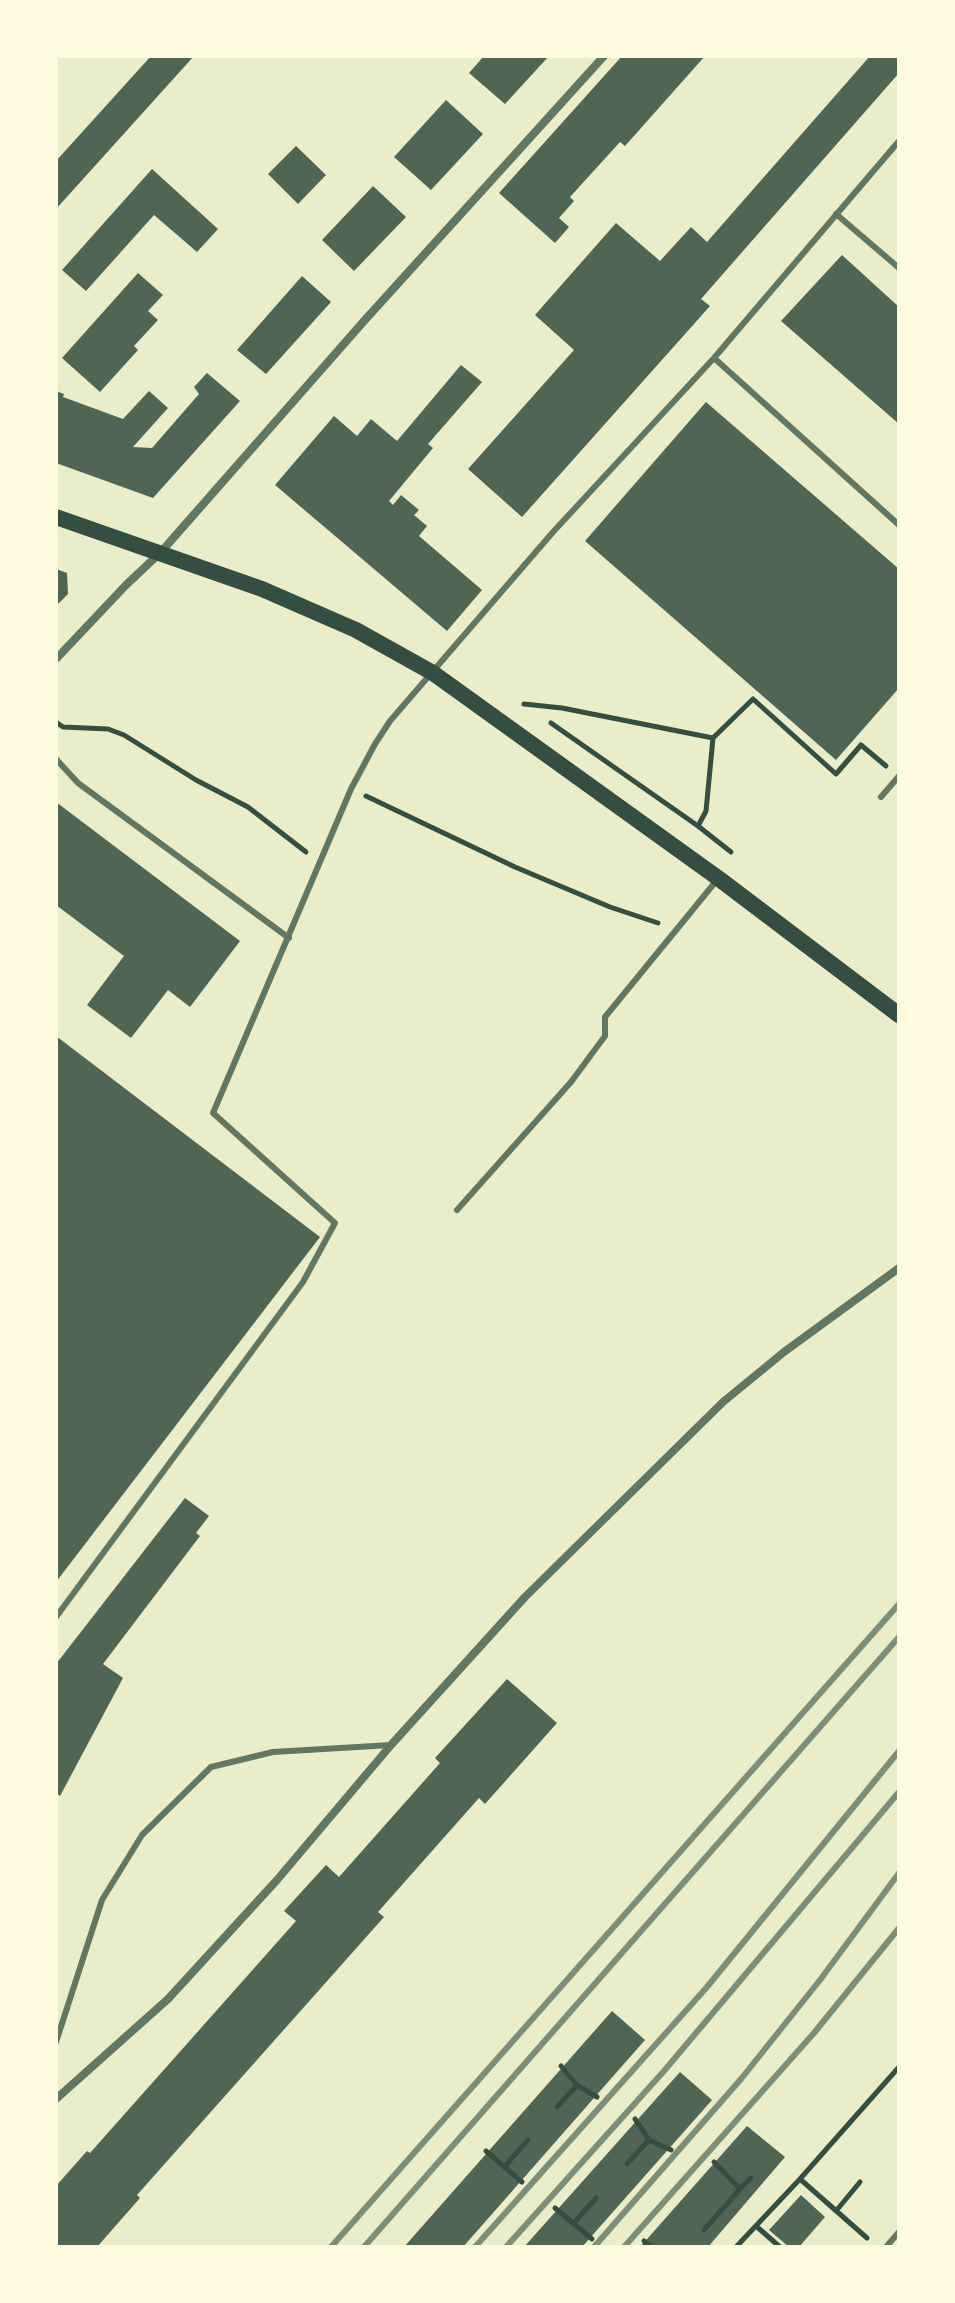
<!DOCTYPE html>
<style>
body{margin:0}
#map{position:relative;width:955px;height:2303px;overflow:hidden;background:#e9edc9;font-family:"Times New Roman",serif}
canvas{display:block}
.frame{position:absolute;inset:0;border:58px solid #fefae0;pointer-events:none}
</style>
<div id="map">
<canvas width="955" height="2303"></canvas>
<div class="frame"></div>
</div>
<script>
const g = document.querySelector('canvas').getContext('2d');
g.lineJoin = 'round';
function fill(path, color) {
  g.fillStyle = color;
  g.fill(path, 'evenodd');
}
function shape(rows) {
  const path = new Path2D();
  for (const r of rows) {
    path.moveTo(r[0], r[1]);
    for (let i = 2; i < r.length; i += 2) path.lineTo(r[i], r[i + 1]);
  }
  return path;
}
function trace(path, color, width, dash) {
  g.strokeStyle = color;
  g.lineWidth = width;
  g.lineCap = dash ? 'butt' : 'round';
  g.setLineDash(dash || []);
  g.stroke(path);
}
const building = shape([
 [151,56,194,56,56,209,56,161],
 [484,56,549,56,505,104,469,73],
 [622,56,705,56,625,146,620,142,570,197,574,201,559,218,569,227,555,243,499,193],
 [870,56,899,56,899,73,701,299,710,306,522,517,468,469,574,350,535,315,616,223,660,261,691,227,707,242],
 [446,100,483,134,431,190,394,157],
 [296,146,326,175,298,204,268,174],
 [152,169,218,229,197,252,154,215,86,291,62,270],
 [373,186,406,217,354,271,322,240],
 [842,255,899,307,899,424,781,321],
 [138,273,163,295,148,311,158,320,134,346,138,350,100,392,62,358],
 [302,276,331,302,266,374,237,350],
 [461,365,482,382,428,444,433,448,389,501,393,505,401,495,419,510,414,515,427,526,419,536,482,590,447,631,275,485,334,416,357,436,371,419,397,441],
 [207,373,240,401,153,498,56,463,56,391,64,394,63,397,123,419,149,391,168,408,133,447,152,448,199,394,194,387],
 [706,402,899,569,899,688,836,760,585,541],
 [56,569,67,573,68,594,56,606],
 [56,802,240,941,190,1007,168,990,131,1038,87,1005,124,956,56,905],
 [56,1036,320,1237,56,1582],
 [185,1498,209,1516,196,1533,200,1536,103,1664,123,1678,60,1796,56,1793,56,1664],
 [507,1679,557,1723,485,1804,479,1798,378,1912,384,1917,137,2195,140,2198,97,2247,56,2247,56,2186,87,2151,90,2153,296,1921,284,1911,326,1865,339,1877,440,1763,435,1758],
 [612,2011,645,2040,463,2247,404,2247],
 [680,2072,712,2100,582,2247,524,2247],
 [747,2126,785,2157,708,2247,640,2247],
 [801,2195,825,2217,799,2247,789,2247,769,2230]
]);
const path = shape([
 [524,704,562,708,713,738,706,811,698,826],
 [56,722,63,727,108,729,124,735,196,780,248,807,306,852],
 [551,723,698,826,731,852],
 [713,738,753,699,836,774,861,745,886,766],
 [366,796,515,867,610,907,658,923],
 [561,2066,577,2085,597,2097],
 [557,2107,577,2085],
 [635,2119,649,2140,671,2150],
 [486,2151,522,2182],
 [714,2162,740,2189,751,2178],
 [627,2164,649,2140],
 [505,2166,528,2140],
 [800,2179,899,2067],
 [555,2208,592,2239],
 [836,2211,860,2182],
 [573,2224,596,2198],
 [756,2226,780,2247],
 [704,2230,740,2189],
 [644,2241,651,2247],
 [736,2247,800,2179,867,2238]
]);
const service = shape([
 [836,214,899,268],
 [714,358,899,525],
 [56,759,78,783,289,938],
 [881,797,899,776],
 [457,1210,571,1082,605,1036,605,1017,717,880],
 [56,1617,303,1282,335,1223,213,1113,351,789,375,744,390,721,553,532,714,358,899,141],
 [56,2042,102,1900,142,1835,211,1767,273,1752,391,1745],
 [886,2247,899,2232]
]);
const minor = shape([
 [56,659,126,585,161,552,364,321,604,56],
 [56,2099,168,1999,277,1880,391,1745,525,1597,723,1402,784,1352,899,1268]
]);
const secondary = shape([
 [56,517,262,589,356,630,433,673,718,878,899,1015]
]);
const rail = shape([
 [331,2247,899,1604],
 [364,2247,899,1637],
 [475,2247,707,1987,899,1751],
 [506,2247,664,2071,899,1792],
 [594,2247,741,2079,820,1980,899,1873],
 [624,2247,814,2033,899,1928]
]);
fill(building, '#4f6655');
trace(path, '#344e41', 5);
trace(service, '#617663', 6);
trace(minor, '#617663', 8);
trace(secondary, '#344e41', 16);
trace(rail, '#7c8e77', 6);
</script>
